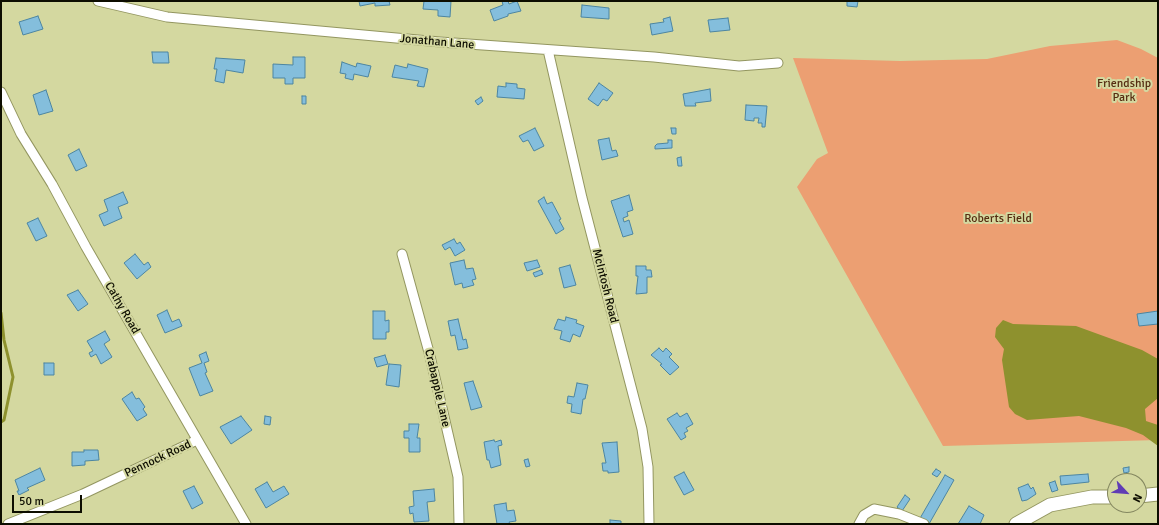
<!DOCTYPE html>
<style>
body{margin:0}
#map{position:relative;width:1159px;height:525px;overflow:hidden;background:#d4d8a0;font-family:Signika,sans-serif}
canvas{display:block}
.frame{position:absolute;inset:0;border:2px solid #0d0d00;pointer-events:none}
.north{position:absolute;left:1107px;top:473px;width:40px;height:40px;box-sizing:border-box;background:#d4d8a0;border:1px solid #848760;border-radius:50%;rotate:116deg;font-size:11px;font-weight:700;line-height:16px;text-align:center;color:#0d0d00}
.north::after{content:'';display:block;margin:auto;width:14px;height:18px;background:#603cb5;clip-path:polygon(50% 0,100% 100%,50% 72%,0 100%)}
.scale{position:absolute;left:12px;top:495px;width:70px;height:18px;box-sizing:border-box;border:2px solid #0d0d00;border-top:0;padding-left:5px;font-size:12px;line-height:14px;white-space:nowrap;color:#0d0d00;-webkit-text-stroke:3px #d4d8a0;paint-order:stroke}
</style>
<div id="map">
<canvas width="1159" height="525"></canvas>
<div class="frame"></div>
<div class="north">N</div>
<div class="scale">50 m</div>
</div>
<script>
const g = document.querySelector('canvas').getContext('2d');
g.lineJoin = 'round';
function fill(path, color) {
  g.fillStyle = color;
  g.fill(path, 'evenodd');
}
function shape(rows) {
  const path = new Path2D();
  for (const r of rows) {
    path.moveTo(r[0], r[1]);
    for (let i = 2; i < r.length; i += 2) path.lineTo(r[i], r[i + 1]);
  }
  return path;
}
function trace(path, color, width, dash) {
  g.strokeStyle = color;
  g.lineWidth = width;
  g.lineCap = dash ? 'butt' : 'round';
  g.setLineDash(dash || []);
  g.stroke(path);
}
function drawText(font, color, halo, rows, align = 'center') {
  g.font = font + ' Signika,sans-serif';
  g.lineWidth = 4;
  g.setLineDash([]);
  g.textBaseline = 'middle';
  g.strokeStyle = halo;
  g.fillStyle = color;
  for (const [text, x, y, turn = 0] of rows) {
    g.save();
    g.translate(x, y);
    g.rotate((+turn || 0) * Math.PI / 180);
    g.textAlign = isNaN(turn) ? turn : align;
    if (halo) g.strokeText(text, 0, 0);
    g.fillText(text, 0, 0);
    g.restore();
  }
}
const green = shape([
 [1117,40,1141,49,1158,58,1158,440,943,446,797,187,817,159,828,153,793,58,900,61,987,59,1050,46]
]);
const water = shape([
 [1003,320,1013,324,1076,326,1142,350,1158,359,1158,398,1145,409,1146,421,1158,425,1158,446,1143,435,1126,428,1079,416,1027,420,1015,414,1009,407,1002,360,1004,349,995,337,996,328]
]);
const stream = shape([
 [1,313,4,340,13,377,4,420,1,422]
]);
const building = shape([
 [359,1,389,1,390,5,375,6,375,3,360,6,359,1],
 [424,1,451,1,450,17,438,16,438,10,423,9,424,1],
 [502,1,508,1,509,4,517,1,521,11,508,14,508,16,494,21,490,10,503,5,502,1],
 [847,1,858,1,857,7,847,6,847,1],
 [582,5,609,8,609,19,581,17,582,5],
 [38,16,43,29,23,35,19,22,38,16],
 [670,17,673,31,652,35,650,24,664,22,663,19,670,17],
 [728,18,730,30,710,32,708,20,728,18],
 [152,52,168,52,169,63,153,63,152,52],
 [293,57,305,57,305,78,293,78,293,84,285,84,285,78,273,78,273,64,293,65,293,57],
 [216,58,245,60,243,73,226,70,224,83,215,81,217,69,214,69,216,58],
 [342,62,356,67,357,63,371,66,368,77,354,74,353,80,345,78,346,74,340,73,342,62],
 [408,64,428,69,424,87,417,86,419,81,392,77,395,65,407,68,408,64],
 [506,83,517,84,517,88,525,89,524,99,497,97,498,86,506,87,506,83],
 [599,83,613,93,607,101,603,99,598,106,588,99,599,83],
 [710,89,711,101,695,103,696,106,685,106,683,94,710,89],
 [46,90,53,111,39,115,33,95,46,90],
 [302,96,306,96,306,104,302,104,302,96],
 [481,97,483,101,478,105,475,101,481,97],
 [746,105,767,106,765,127,762,127,762,123,758,123,759,118,754,118,754,121,745,120,746,105],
 [535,128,544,146,534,151,528,140,523,142,519,136,535,128],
 [671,128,676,128,676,134,672,134,671,128],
 [609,138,612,151,616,150,618,156,602,160,598,140,609,138],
 [668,140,672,140,672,148,655,149,655,146,657,144,668,143,668,140],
 [79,149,87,166,76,171,68,155,79,149],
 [681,157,682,166,678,166,677,158,681,157],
 [123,192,128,203,118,207,122,218,104,226,99,215,108,211,104,200,123,192],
 [629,195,633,210,627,212,628,216,623,218,624,222,629,220,633,234,623,237,611,201,629,195],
 [544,197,547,204,552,202,561,219,559,220,564,229,556,234,538,201,544,197],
 [38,218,47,236,36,241,27,223,38,218],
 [454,239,457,244,460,242,465,250,455,256,450,247,445,250,442,245,454,239],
 [135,254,144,265,148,262,151,267,137,279,124,263,135,254],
 [464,260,466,269,473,268,476,279,472,280,474,285,463,288,462,283,455,285,450,263,464,260],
 [537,260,540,267,527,271,524,263,537,260],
 [570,265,576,285,564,288,559,268,570,265],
 [636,266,646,266,646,270,651,270,652,277,647,277,647,293,636,294,638,276,636,276,636,266],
 [541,270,543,274,535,277,533,273,541,270],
 [78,290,88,304,78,311,67,295,78,290],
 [167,310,172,322,179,319,182,326,165,333,157,315,167,310],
 [373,311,385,311,385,321,389,320,389,332,386,332,386,339,373,339,373,311],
 [1158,311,1158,324,1139,326,1137,314,1158,311],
 [566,317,577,320,576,323,584,326,580,337,573,334,570,342,560,339,562,331,554,329,558,319,565,321,566,317],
 [458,319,463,340,466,339,468,348,458,350,455,335,451,336,448,321,458,319],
 [105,331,110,340,104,344,112,357,101,364,96,354,91,357,89,353,93,351,87,341,105,331],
 [659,348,663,352,666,348,672,354,669,357,679,367,670,375,660,365,662,364,651,355,659,348],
 [206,352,209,361,204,363,207,372,205,373,213,391,200,396,189,368,202,363,199,355,206,352],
 [385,355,388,364,377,367,374,358,385,355],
 [44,363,54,363,54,375,44,375,44,363],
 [389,364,401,365,399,387,386,385,389,364],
 [473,381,482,407,471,410,464,383,473,381],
 [577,383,588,385,585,399,583,399,581,414,571,412,572,404,567,403,568,396,574,397,577,383],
 [132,392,136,399,139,398,145,407,143,409,147,415,137,421,122,399,132,392],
 [677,413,680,417,687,413,693,424,686,428,688,431,684,433,686,437,681,440,667,419,677,413],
 [241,416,252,430,231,444,220,427,241,416],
 [265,416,271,417,270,425,264,424,265,416],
 [409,424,419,424,417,438,420,438,420,452,409,452,409,438,404,438,404,431,409,431,409,424],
 [494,440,495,442,501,440,502,445,498,446,501,465,491,468,489,460,487,460,484,442,494,440],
 [617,442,619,472,608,473,608,471,603,471,602,463,606,463,602,443,617,442],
 [84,450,98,450,99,460,85,461,85,465,72,466,72,452,84,452,84,450],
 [528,459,530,466,526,467,524,460,528,459],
 [1129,467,1129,472,1124,473,1123,468,1129,467],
 [40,468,45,480,27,488,29,490,19,495,17,491,19,491,15,480,40,468],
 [936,469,941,472,937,477,932,474,936,469],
 [684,472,694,490,684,495,674,477,684,472],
 [1088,474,1089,482,1061,485,1060,476,1088,474],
 [945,475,954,480,929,524,926,524,919,520,945,475],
 [1055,481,1058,490,1052,492,1049,483,1055,481],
 [267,482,273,492,284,486,289,494,266,508,255,489,267,482],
 [1028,484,1031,489,1033,487,1036,494,1027,500,1022,501,1018,488,1028,484],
 [194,486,203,503,192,509,183,491,194,486],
 [434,489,435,501,427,502,429,521,414,522,413,513,410,514,409,507,414,506,413,491,434,489],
 [905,495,910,499,902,511,897,507,905,495],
 [506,503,507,511,514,510,516,521,509,522,510,524,497,524,494,505,506,503],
 [969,506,984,515,980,524,958,524,969,506],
 [610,520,621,521,621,524,610,524,610,520]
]);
const minor = shape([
 [98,1,167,17,440,42,654,57,739,66,778,63],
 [548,50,582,198,642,429,648,467,649,524],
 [1,92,21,134,52,184,86,247,246,524],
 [402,254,430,356,458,477,459,524],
 [8,524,83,494,197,440],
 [859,524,864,515,874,509,899,514,924,524]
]);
const secondary = shape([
 [1139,496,1158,494],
 [1016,524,1050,505,1092,497,1115,497]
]);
const streetNames = [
 ["Jonathan Lane",437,42,5],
 ["McIntosh Road",605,286,76],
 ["Cathy Road",122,308,60],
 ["Crabapple Lane",437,388,77],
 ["Pennock Road",158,459,-25]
];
const parkNames = [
 ["Friendship",1124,84],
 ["Park",1124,98],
 ["Roberts Field",998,219]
];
fill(green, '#ec9f72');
fill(water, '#8e912e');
trace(stream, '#8e912e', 3);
fill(building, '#84bedc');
trace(building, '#4c85a1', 1);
trace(minor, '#939660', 11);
trace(secondary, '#939660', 15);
trace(minor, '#fff', 9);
trace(secondary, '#fff', 13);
drawText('12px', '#0d0d00', '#d4d8a0', streetNames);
drawText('12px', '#552c11', '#d4d8a0', parkNames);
</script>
